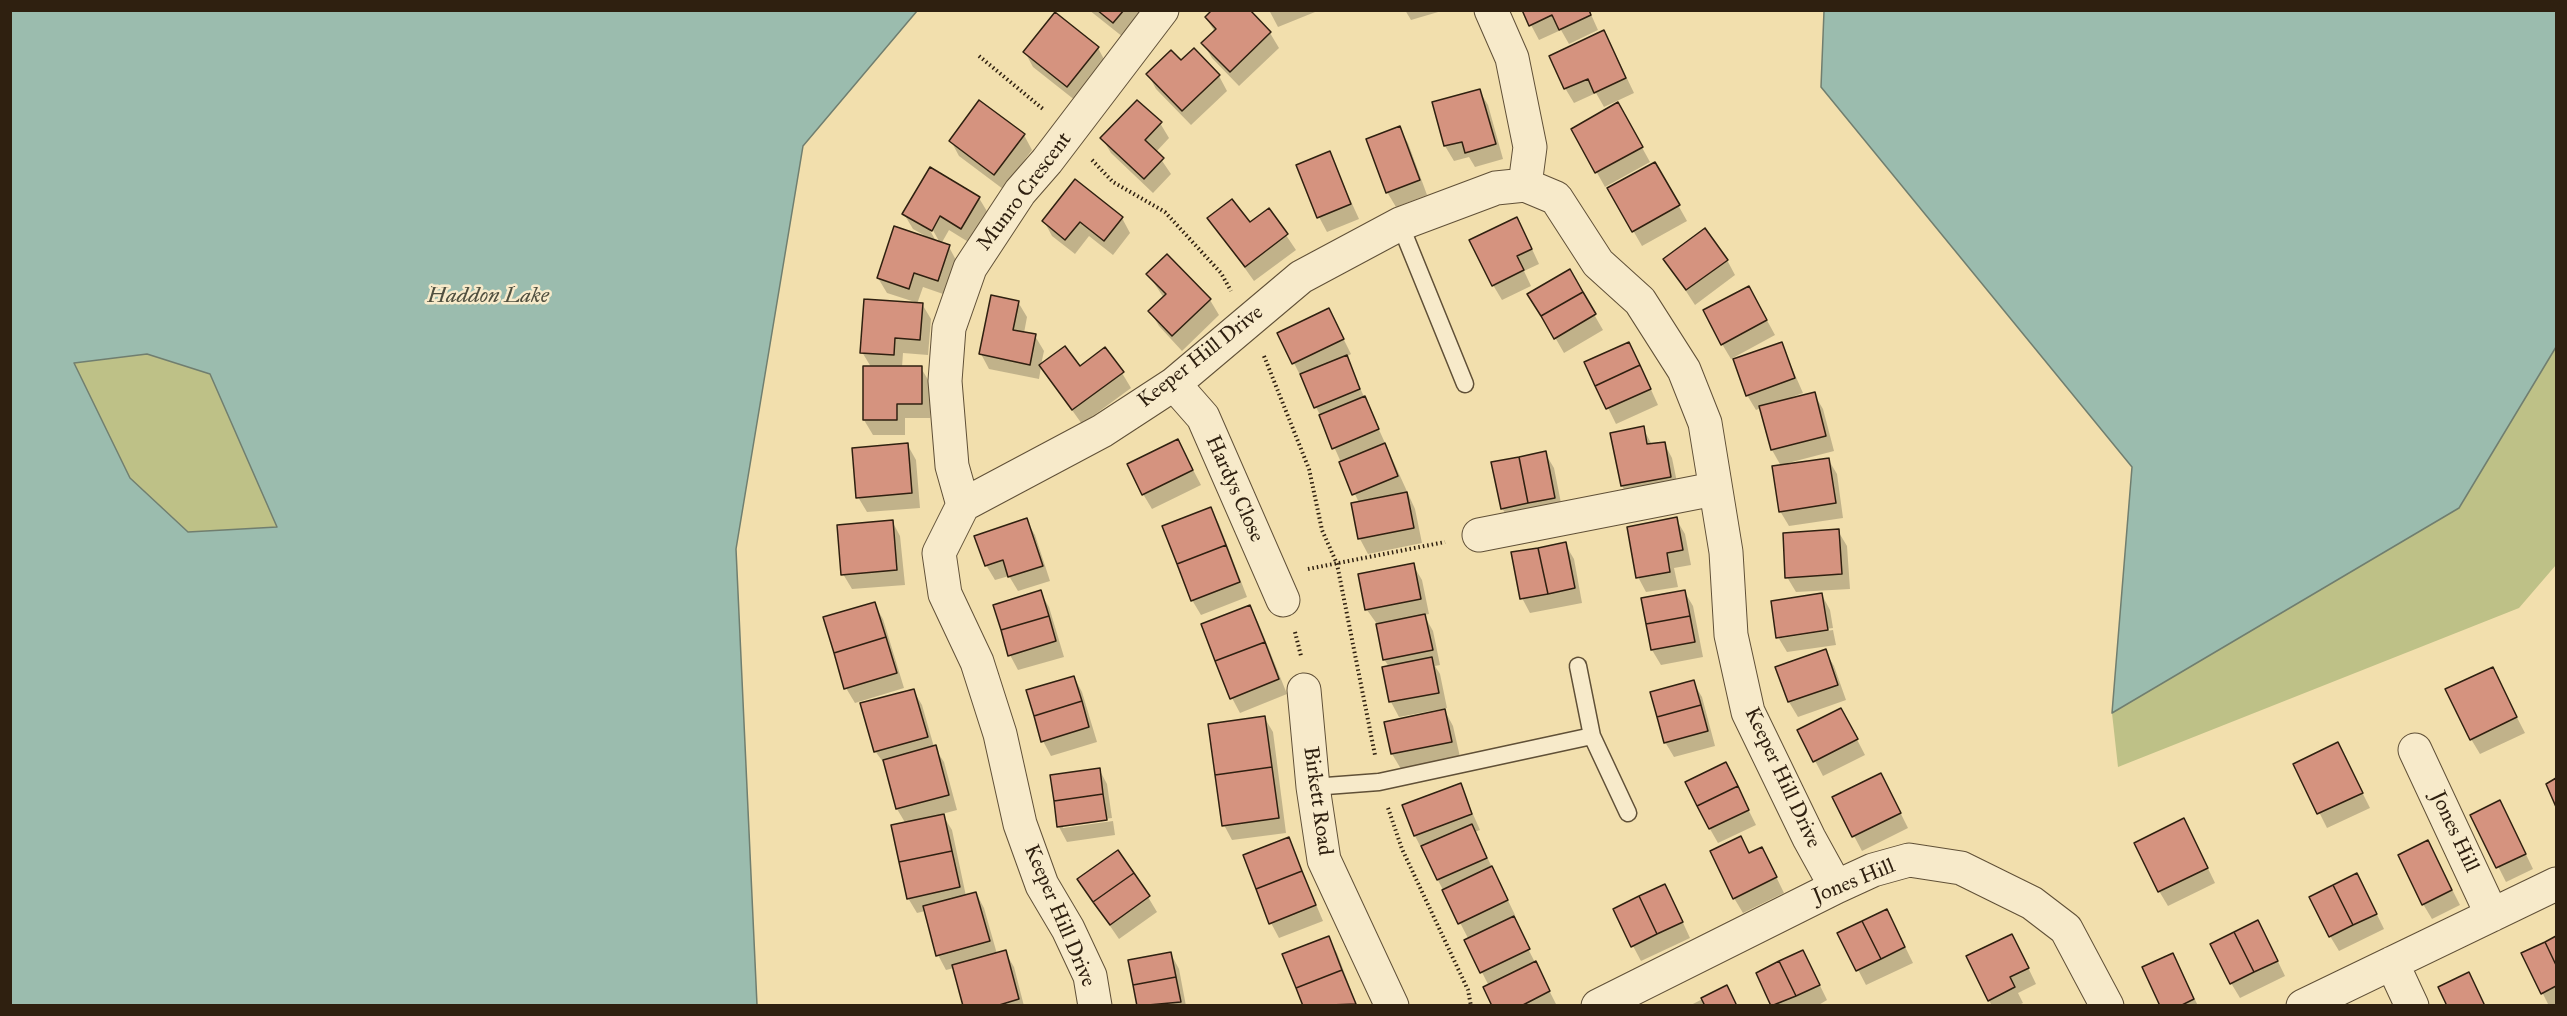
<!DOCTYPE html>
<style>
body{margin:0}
#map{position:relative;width:2567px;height:1016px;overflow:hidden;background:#f2dfad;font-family:"IM FELL Great Primer",serif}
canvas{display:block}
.frame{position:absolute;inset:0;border:12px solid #2f2010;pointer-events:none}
</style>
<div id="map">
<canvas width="2567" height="1016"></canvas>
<div class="frame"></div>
</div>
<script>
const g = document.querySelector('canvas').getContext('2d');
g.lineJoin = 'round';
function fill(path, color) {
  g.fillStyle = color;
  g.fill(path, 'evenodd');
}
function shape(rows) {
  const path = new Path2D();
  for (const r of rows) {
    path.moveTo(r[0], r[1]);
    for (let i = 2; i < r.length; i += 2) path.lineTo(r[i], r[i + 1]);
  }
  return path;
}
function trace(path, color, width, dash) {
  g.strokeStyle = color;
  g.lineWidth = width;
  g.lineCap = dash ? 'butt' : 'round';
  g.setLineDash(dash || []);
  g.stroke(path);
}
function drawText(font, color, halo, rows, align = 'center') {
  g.font = font + ' "IM FELL Great Primer",serif';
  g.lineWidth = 5;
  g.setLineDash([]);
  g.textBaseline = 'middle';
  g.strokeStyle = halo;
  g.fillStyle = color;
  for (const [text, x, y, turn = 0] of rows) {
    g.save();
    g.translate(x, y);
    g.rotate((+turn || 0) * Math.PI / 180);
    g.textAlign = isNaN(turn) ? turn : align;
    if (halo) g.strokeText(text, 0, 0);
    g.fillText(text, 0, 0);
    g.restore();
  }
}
const green = shape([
 [2556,347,2556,565,2519,608,2118,767,2112,713,2459,508],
 [147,354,210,374,278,527,188,532,130,478,74,363]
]);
const water = shape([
 [10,11,917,11,803,146,736,549,757,1005,11,1005,10,11],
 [147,354,210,374,277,527,188,532,130,478,74,363,147,354],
 [1824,11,2556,11,2556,347,2459,508,2112,713,2132,467,1821,87,1824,11]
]);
const shadow = shape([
 [1089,10,1143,10,1123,37],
 [1269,10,1320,10,1278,27],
 [1405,10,1445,10,1411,20],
 [1523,10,1589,10,1598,30,1569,44,1561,30,1539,40],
 [1206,18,1270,33,1279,48,1239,86,1212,58,1203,43,1215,32],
 [1612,47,1634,93,1604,107,1596,93,1574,103,1565,88],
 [1098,48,1106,63,1076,101,1033,67,1025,52],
 [1181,63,1219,76,1227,91,1191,125,1156,89,1148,74],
 [1479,90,1488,105,1503,159,1475,167,1469,157,1454,161,1445,146,1434,103],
 [1618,104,1650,162,1605,187,1573,130],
 [1160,123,1169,138,1156,152,1171,174,1153,193,1111,153,1102,138],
 [1399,128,1408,143,1427,195,1396,207,1387,192],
 [1024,135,1032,150,1003,189,959,156,951,141],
 [1329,153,1359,219,1327,232,1319,217],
 [1655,164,1687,221,1642,246,1609,189],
 [979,198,988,213,970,243,949,230,941,244,949,247,957,262,946,295,923,287,917,304,922,304,931,319,928,355,903,353,902,367,921,368,930,383,930,418,905,418,905,435,873,435,864,420,864,367,871,367,862,352,915,302,887,293,878,278,929,238,913,229,904,214],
 [929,223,940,243,937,243,927,225],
 [1269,210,1296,250,1254,281,1209,218,1250,224],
 [1122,218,1130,233,1113,255,1089,236,1075,254,1052,236,1044,221],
 [1525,234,1539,264,1524,271,1531,286,1502,300,1493,285],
 [1167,256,1210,300,1219,315,1182,351,1159,326,1150,311,1164,298,1148,274],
 [1665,259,1727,260,1735,275,1695,305],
 [1569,271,1603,330,1564,353,1530,294],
 [1018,302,1027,317,1024,333,1035,336,1044,351,1041,365,1122,373,1131,388,1082,424,1041,367,1039,379,989,369,981,354],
 [1757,302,1775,335,1731,359,1722,344],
 [1329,310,1351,354,1346,357,1415,509,1422,543,1368,554,1360,539,1353,504,1359,503,1320,415,1294,363],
 [1781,343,1803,393,1792,397,1793,399,1814,394,1823,409,1834,451,1788,463,1789,465,1828,459,1837,474,1843,518,1789,526,1780,511,1781,466,1772,450,1761,408,1756,410,1747,395],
 [1637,359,1658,405,1616,424,1586,363],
 [1643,428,1652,445,1664,443,1672,458,1679,492,1631,501,1622,486,1612,434],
 [1178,441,1201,485,1152,509,1143,494],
 [907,444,916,460,920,508,867,512,858,497],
 [1545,453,1554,468,1563,513,1511,523,1502,508],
 [1211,509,1219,524,1247,597,1201,615,1192,600],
 [1676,519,1685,534,1691,565,1674,568,1678,587,1646,592,1638,577],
 [1026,520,1035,535,1050,581,1018,591,1009,576,995,580,986,565],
 [892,521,900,536,905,585,852,589,843,574],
 [1838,531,1847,546,1850,589,1796,592,1787,577],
 [1565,544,1574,559,1582,603,1530,613,1522,598],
 [1413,565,1422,580,1429,614,1424,615,1433,631,1440,665,1435,666,1440,674,1447,708,1399,717,1391,702,1389,667,1384,659,1377,624,1367,610,1360,575],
 [1684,591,1693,606,1703,657,1661,665,1652,650,1643,599],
 [1040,592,1049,607,1064,657,1018,670,1010,655],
 [1822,595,1830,610,1833,628,1782,635,1782,638,1833,630,1836,645,1787,652,1778,637],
 [874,604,883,619,904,688,855,703,846,688,824,618],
 [1250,607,1258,622,1287,694,1240,713,1232,698],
 [1825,651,1834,666,1846,700,1798,717,1789,702],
 [2492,669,2525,733,2480,754,2471,739],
 [1074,677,1082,692,1097,742,1051,756,1043,741],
 [1693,682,1702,697,1715,746,1674,757,1665,742],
 [913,690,922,705,934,747,944,762,957,810,942,814,952,830,966,896,976,893,984,908,997,954,1005,952,1014,967,1024,1006,965,1006,954,968,946,970,938,955,925,911,917,913,908,898,906,824,897,809,886,766,875,751],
 [1445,711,1453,726,1460,757,1401,769,1392,754,1386,723],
 [1264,717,1273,732,1286,833,1232,840,1224,825],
 [1849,724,1865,755,1823,776,1799,730],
 [2338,744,2370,808,2327,828,2295,764],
 [1099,769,1107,784,1112,818,1063,825,1063,828,1113,821,1115,835,1067,842,1059,827,1052,776],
 [1732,777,1756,825,1718,843,1710,829],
 [1460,785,1480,830,1475,832,1515,915,1512,917,1557,1006,1493,1006,1489,986,1466,941,1469,940,1415,836,1404,806],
 [1889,790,1908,828,1862,851,1854,836],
 [2472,815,2508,817,2533,869,2506,882],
 [2192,835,2215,883,2168,906,2159,891],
 [1288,838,1323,921,1279,938,1271,923],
 [2428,842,2460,905,2432,919,2423,904],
 [1749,855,1770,864,1784,893,1743,913,1734,898],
 [2365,890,2384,929,2339,951,2330,936],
 [1088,894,1148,897,1157,912,1119,939],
 [1673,901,1690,938,1641,961,1633,946],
 [1895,926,1913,963,1866,985,1839,933],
 [2266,937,2285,976,2240,998,2231,983],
 [1328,938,1337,953,1357,1006,1304,1006],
 [2556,938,2556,1005,2549,1006,2523,954],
 [2020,951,2036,984,2018,993,2023,1003,2017,1006,1992,1006,1989,1000],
 [1171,954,1179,969,1186,1006,1138,1006],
 [1811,967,1827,1000,1817,1006,1773,1006,1758,974],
 [2181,970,2198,1006,2162,1006],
 [1726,987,1737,1006,1689,1006]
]);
const building = shape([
 [1097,10,1124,10,1113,23,1097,10],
 [1212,10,1250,10,1271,32,1230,72,1201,43,1216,29,1205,17,1212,10],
 [1522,10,1589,10,1591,15,1559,30,1552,15,1529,26,1522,10],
 [1055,12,1099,47,1067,87,1023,52,1055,12],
 [1604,30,1626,78,1594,93,1588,79,1564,89,1549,56,1604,30],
 [1194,48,1220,75,1182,111,1146,74,1171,50,1181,60,1194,48],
 [1480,89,1496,144,1465,153,1462,142,1444,146,1432,102,1480,89],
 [979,100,1025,134,994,175,949,141,979,100],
 [1137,100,1162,122,1145,140,1164,158,1144,179,1100,138,1137,100],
 [1618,102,1643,147,1595,173,1571,129,1618,102],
 [1400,126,1420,180,1386,193,1366,139,1400,126],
 [1330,151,1351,204,1317,218,1296,165,1330,151],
 [1655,162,1680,205,1632,232,1607,188,1655,162],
 [930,167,980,197,961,229,940,216,932,231,902,214,930,167],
 [1075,179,1123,217,1104,241,1080,222,1065,240,1042,221,1075,179],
 [1232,199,1250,222,1269,208,1288,234,1245,267,1207,218,1232,199],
 [1517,217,1532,249,1517,256,1524,270,1492,286,1469,240,1517,217],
 [894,226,950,245,938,281,914,273,909,289,877,278,894,226],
 [1705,228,1728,260,1686,290,1663,259,1705,228],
 [1167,254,1211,299,1172,336,1148,311,1166,294,1146,274,1167,254],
 [1570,269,1583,292,1541,316,1527,294,1570,269],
 [1749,286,1767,320,1721,345,1703,310,1749,286],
 [1583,292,1596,314,1554,339,1541,316,1583,292],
 [991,295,1019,301,1013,330,1036,334,1030,365,979,354,991,295],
 [864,299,923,303,920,340,895,338,894,355,860,353,864,299],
 [1329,308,1344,339,1292,364,1277,333,1329,308],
 [1629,342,1640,365,1595,386,1584,362,1629,342],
 [1782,342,1795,378,1746,396,1733,359,1782,342],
 [1065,346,1080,366,1105,347,1124,372,1072,410,1039,365,1065,346],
 [1347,355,1360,389,1314,408,1300,374,1347,355],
 [1640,365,1651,389,1606,409,1595,386,1640,365],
 [863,366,922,366,922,404,897,404,897,420,863,420,863,366],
 [1815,392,1826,436,1771,450,1759,406,1815,392],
 [1365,396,1379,429,1332,449,1319,415,1365,396],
 [1644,426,1647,444,1665,442,1671,477,1621,486,1610,433,1644,426],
 [1178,439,1193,470,1142,495,1127,464,1178,439],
 [908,443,912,493,856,498,852,448,908,443],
 [1385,443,1398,476,1352,495,1339,462,1385,443],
 [1546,451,1555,498,1528,503,1519,457,1546,451],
 [1519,457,1528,503,1501,509,1491,462,1519,457],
 [1829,458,1836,503,1779,512,1772,466,1829,458],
 [1407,492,1414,528,1358,539,1351,503,1407,492],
 [1211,507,1226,545,1177,564,1162,526,1211,507],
 [1677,517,1683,550,1667,553,1670,572,1636,578,1627,527,1677,517],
 [1027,518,1043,566,1008,577,1003,560,985,566,974,536,1027,518],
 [893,520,897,570,841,575,837,525,893,520],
 [1839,529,1842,574,1785,578,1783,533,1839,529],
 [1566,542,1575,588,1548,594,1538,548,1566,542],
 [1226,545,1240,582,1191,601,1177,564,1226,545],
 [1538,548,1548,594,1520,599,1511,552,1538,548],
 [1414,563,1421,599,1365,610,1358,574,1414,563],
 [1041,590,1049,616,1001,630,993,605,1041,590],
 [1685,590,1690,616,1646,624,1641,598,1685,590],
 [1822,593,1828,630,1776,638,1771,601,1822,593],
 [875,602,886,637,834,653,823,617,875,602],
 [1250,605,1265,642,1215,661,1201,624,1250,605],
 [1425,614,1433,650,1383,660,1376,624,1425,614],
 [1049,616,1056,641,1008,656,1001,630,1049,616],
 [1690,616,1695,642,1651,650,1646,624,1690,616],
 [886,637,897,673,844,689,834,653,886,637],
 [1265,642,1279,679,1230,699,1215,661,1265,642],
 [1826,649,1838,685,1788,702,1775,667,1826,649],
 [1432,657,1439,693,1389,702,1382,667,1432,657],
 [2493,667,2517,717,2470,740,2445,689,2493,667],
 [1074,676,1082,701,1034,716,1026,690,1074,676],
 [1694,680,1701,705,1657,717,1650,692,1694,680],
 [914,689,928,737,874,752,860,703,914,689],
 [1082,701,1089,727,1041,742,1034,716,1082,701],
 [1701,705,1708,731,1664,743,1657,717,1701,705],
 [1841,708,1858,739,1813,762,1797,730,1841,708],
 [1445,709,1452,742,1391,754,1384,722,1445,709],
 [1265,716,1272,767,1215,775,1208,724,1265,716],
 [2338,742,2363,793,2317,814,2293,764,2338,742],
 [936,745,949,795,896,809,883,760,936,745],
 [1726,762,1738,786,1697,806,1685,782,1726,762],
 [1272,767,1279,818,1222,826,1215,775,1272,767],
 [1100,768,1103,794,1054,801,1050,775,1100,768],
 [1881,773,1901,813,1852,837,1832,797,1881,773],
 [2556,778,2556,807,2546,784,2556,778],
 [1461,783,1472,814,1414,836,1402,805,1461,783],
 [1738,786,1749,810,1709,829,1697,806,1738,786],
 [1103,794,1107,820,1057,827,1054,801,1103,794],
 [2500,800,2526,854,2496,868,2470,815,2500,800],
 [944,814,952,851,899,862,891,825,944,814],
 [2184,818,2208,868,2158,892,2134,843,2184,818],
 [1472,824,1487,858,1437,880,1421,846,1472,824],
 [1741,836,1749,853,1762,847,1777,877,1733,899,1710,851,1741,836],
 [1289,837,1302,871,1256,889,1243,855,1289,837],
 [2428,840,2452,890,2422,905,2398,855,2428,840],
 [1118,850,1134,873,1093,902,1077,879,1118,850],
 [952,851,960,887,907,899,899,862,952,851],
 [1492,866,1508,900,1458,924,1442,890,1492,866],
 [1302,871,1316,905,1269,924,1256,889,1302,871],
 [1134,873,1150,896,1110,925,1093,902,1134,873],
 [2357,873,2377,914,2353,925,2333,885,2357,873],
 [1665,884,1683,922,1657,934,1639,896,1665,884],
 [2333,885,2353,925,2329,937,2309,897,2333,885],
 [976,892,990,941,936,956,923,906,976,892],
 [1639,896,1657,934,1631,947,1613,909,1639,896],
 [1887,909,1905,947,1881,959,1862,921,1887,909],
 [1514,916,1530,949,1480,973,1464,940,1514,916],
 [2258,920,2278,961,2254,972,2234,932,2258,920],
 [1862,921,1881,959,1856,971,1837,933,1862,921],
 [2234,932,2254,972,2230,984,2210,944,2234,932],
 [2012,934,2029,968,2010,977,2015,987,1988,1001,1966,956,2012,934],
 [1329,936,1342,970,1296,988,1282,954,1329,936],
 [2556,936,2556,965,2545,942,2556,936],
 [2545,942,2556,965,2556,986,2541,994,2521,953,2545,942],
 [1006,950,1019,999,996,1006,963,1006,952,965,1006,950],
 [1803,950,1820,985,1796,996,1779,961,1803,950],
 [1171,952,1176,977,1133,985,1128,960,1171,952],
 [2173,953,2194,999,2180,1006,2160,1006,2142,967,2173,953],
 [1536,961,1550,991,1521,1006,1492,1006,1483,987,1536,961],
 [1779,961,1796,996,1771,1006,1756,973,1779,961],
 [1342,970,1356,1004,1303,1006,1296,988,1342,970],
 [2469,972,2485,1006,2447,1006,2438,987,2469,972],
 [1176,977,1181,1002,1137,1006,1133,985,1176,977],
 [1727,985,1737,1006,1705,1006,1701,998,1727,985]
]);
const path = shape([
 [979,56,1043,109],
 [1092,160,1113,182,1165,212,1221,273,1231,291],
 [1264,356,1309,469,1322,530,1337,564,1375,755],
 [1308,569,1445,542],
 [1295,632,1301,656],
 [1388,808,1402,849,1468,990,1471,1006]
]);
const lane = shape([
 [1400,224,1465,384],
 [1578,666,1592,736,1628,813],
 [1313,787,1379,782,1592,736]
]);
const street = shape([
 [1491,10,1512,58,1530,147,1525,185],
 [1174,384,1203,417,1283,600],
 [963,505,952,466,945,381,949,328,970,268,1020,192,1047,161,1162,10],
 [1479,535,1714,489],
 [1304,690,1313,787,1324,860,1392,1006],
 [2415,750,2492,915],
 [2392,963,2412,1006],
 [1095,1006,1090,976,1068,929,1042,885,1020,824,1000,734,977,662,945,594,939,553,963,505,1102,431,1174,384,1301,277,1400,224,1496,188,1525,185,1556,198,1598,263,1640,301,1684,370,1705,423,1726,552,1731,635,1748,712,1809,838,1836,887],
 [1598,1006,1836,887,1873,870,1909,860,1961,868,2032,903,2066,929,2107,1006],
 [2303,1006,2556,884]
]);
const streetNames = [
 ["Munro Crescent",1025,192,-53],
 ["Keeper Hill Drive",1201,357,-38],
 ["Hardys Close",1234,489,66],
 ["Keeper Hill Drive",1782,778,65],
 ["Birkett Road",1317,801,82],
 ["Jones Hill",2454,832,65],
 ["Jones Hill",1854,882,-22],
 ["Keeper Hill Drive",1059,916,67]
];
const waterNames = [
 ["Haddon Lake",488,297]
];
fill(green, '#bec187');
fill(water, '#9bbcae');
trace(water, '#707e6f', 1.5);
fill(shadow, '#0003');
fill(building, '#d5937f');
trace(building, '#2f2010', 1.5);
trace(lane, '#605037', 19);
trace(street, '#605037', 35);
trace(path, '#2f2010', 4, [1.5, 3]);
trace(lane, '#f7eaca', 16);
trace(street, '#f7eaca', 33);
drawText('21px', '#2f2010', '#f7eaca', streetNames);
drawText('italic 22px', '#4f4f3f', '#f7eaca', waterNames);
</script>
